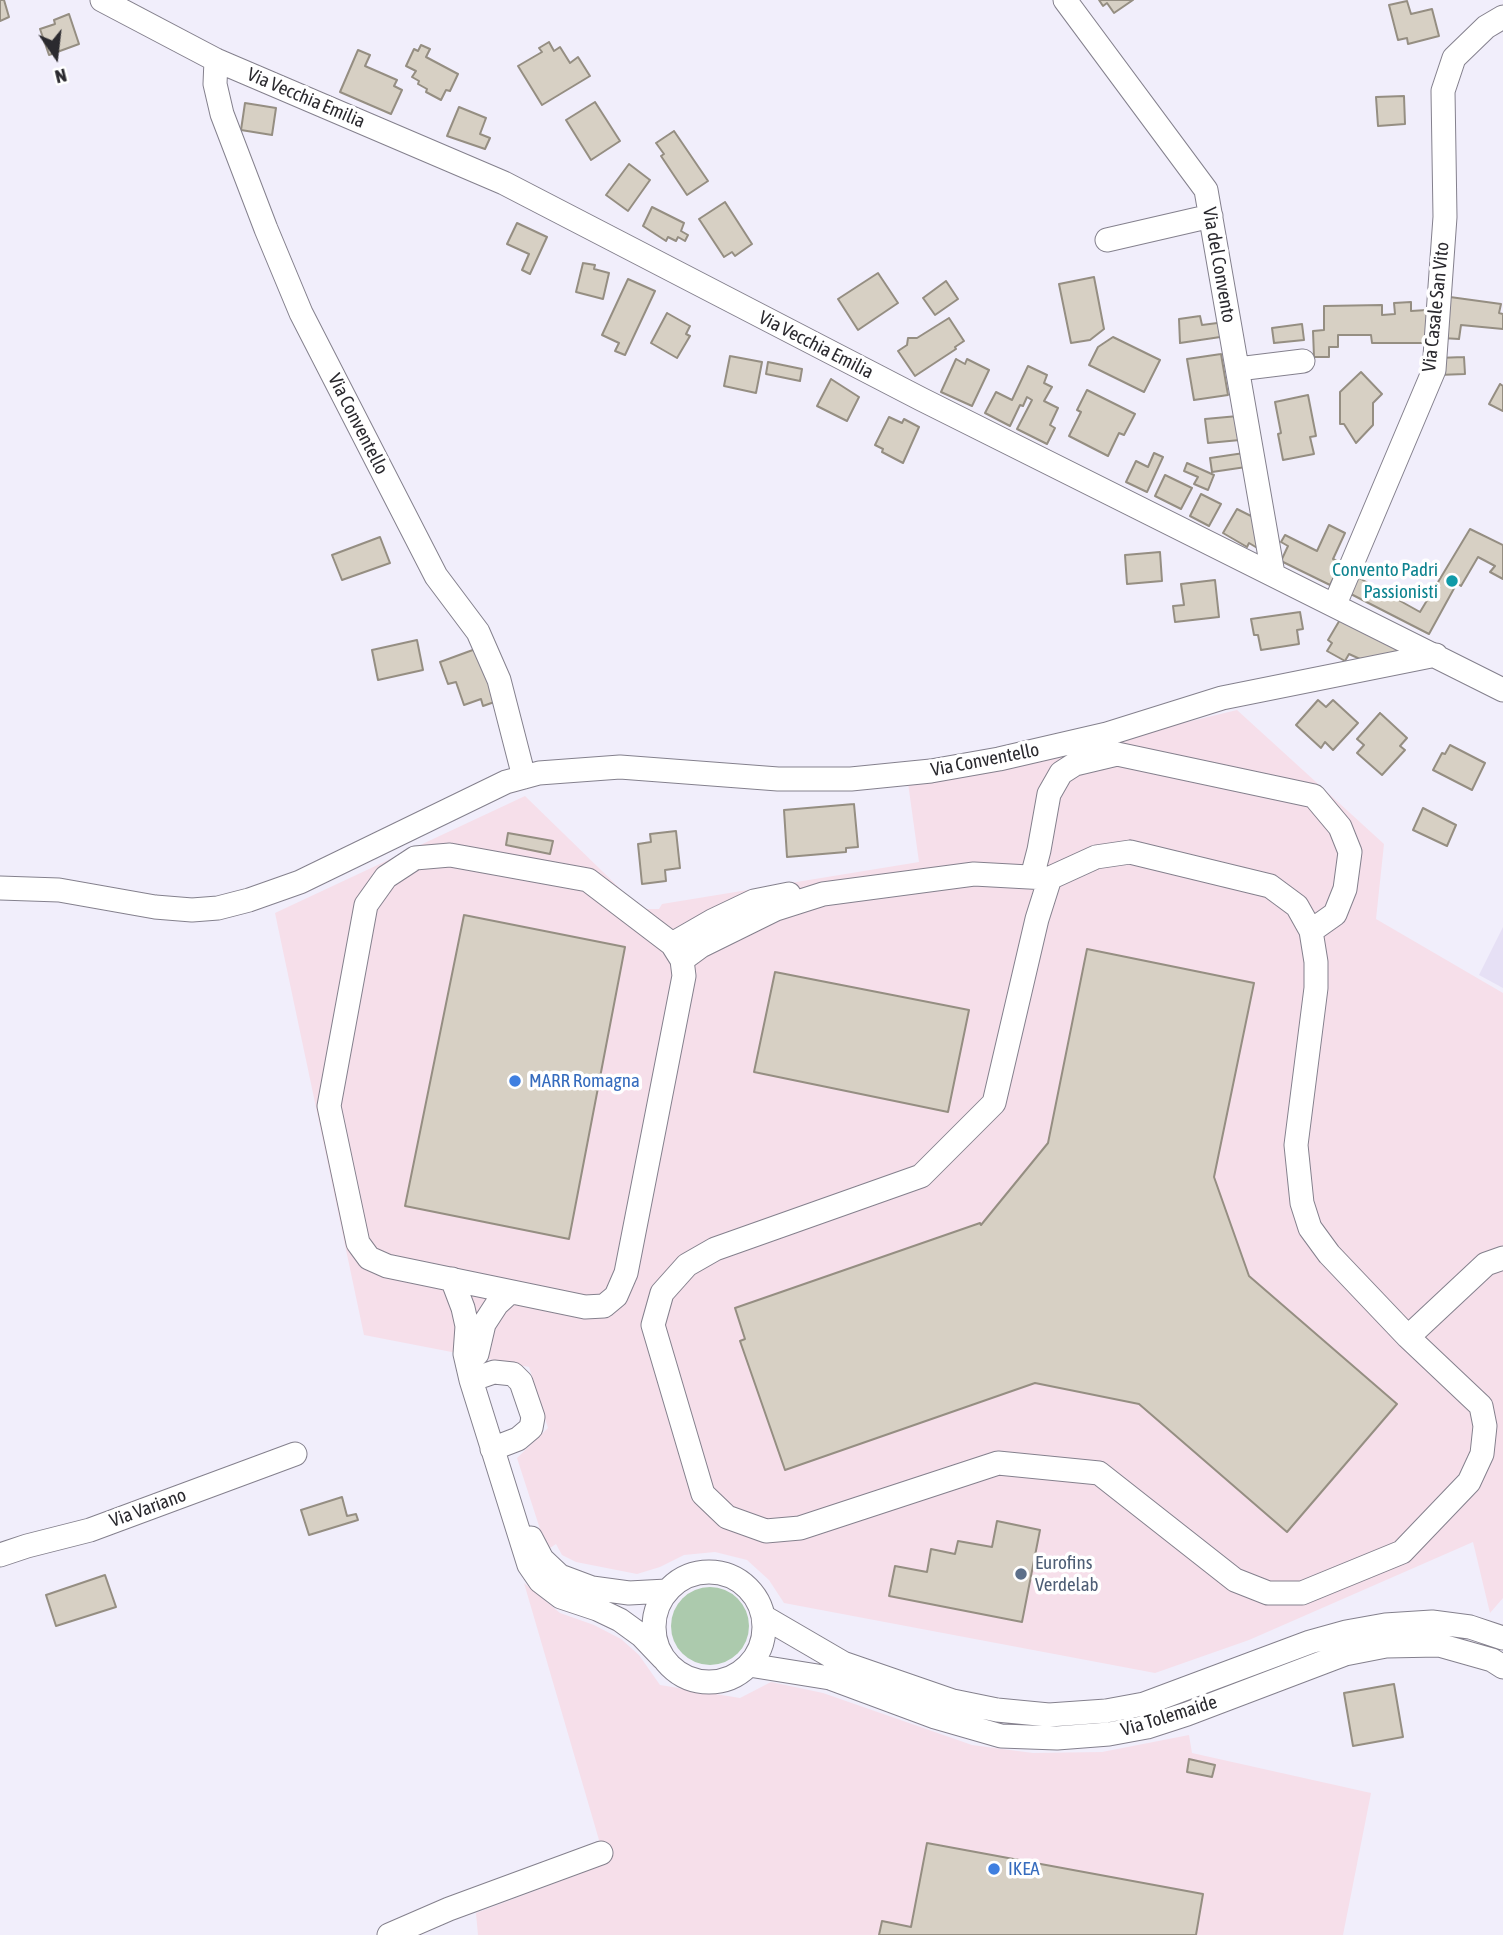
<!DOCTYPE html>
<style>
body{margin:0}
#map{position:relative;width:1503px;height:1935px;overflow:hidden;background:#f1eefb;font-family:"Asap Condensed",sans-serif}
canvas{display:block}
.north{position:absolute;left:21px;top:21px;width:70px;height:70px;-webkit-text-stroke:5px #fff;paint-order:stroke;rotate:166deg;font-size:19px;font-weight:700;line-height:28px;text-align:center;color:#2b2a2f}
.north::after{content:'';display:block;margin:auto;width:24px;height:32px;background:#2b2a2f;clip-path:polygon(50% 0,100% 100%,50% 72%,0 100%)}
</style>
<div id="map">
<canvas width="1503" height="1935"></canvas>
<div class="north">N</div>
</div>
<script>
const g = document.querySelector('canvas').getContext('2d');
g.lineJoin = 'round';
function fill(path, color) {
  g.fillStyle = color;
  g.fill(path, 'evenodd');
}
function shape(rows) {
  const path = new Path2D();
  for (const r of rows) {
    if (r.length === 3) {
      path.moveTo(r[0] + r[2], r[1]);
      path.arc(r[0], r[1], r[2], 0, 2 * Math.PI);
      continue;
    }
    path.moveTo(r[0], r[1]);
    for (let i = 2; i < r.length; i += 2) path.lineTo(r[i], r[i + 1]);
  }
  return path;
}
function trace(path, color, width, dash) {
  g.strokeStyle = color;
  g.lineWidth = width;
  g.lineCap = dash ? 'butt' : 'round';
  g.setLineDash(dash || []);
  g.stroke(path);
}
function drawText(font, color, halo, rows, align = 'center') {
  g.font = font + ' "Asap Condensed",sans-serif';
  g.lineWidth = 7;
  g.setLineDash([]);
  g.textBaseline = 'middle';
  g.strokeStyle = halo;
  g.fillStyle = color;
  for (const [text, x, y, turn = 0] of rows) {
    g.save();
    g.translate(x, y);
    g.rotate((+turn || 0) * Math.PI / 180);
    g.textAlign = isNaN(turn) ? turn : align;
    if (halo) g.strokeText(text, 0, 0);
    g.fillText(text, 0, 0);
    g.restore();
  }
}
const commercial = shape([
 [1237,710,1384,844,1376,919,1503,993,1503,1598,1490,1613,1473,1542,1249,1640,1155,1673,784,1603,769,1580,747,1560,715,1552,684,1555,660,1567,637,1574,576,1562,562,1555,556,1544,550,1548,540,1529,517,1458,548,1428,529,1367,364,1335,275,913,525,796,641,909,659,909,662,904,919,862,908,783,984,771],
 [524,1583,560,1613,594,1625,621,1639,639,1655,660,1685,740,1698,771,1682,823,1693,972,1745,1033,1753,1102,1752,1189,1735,1192,1753,1371,1793,1343,1935,478,1935,476,1913,606,1864]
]);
const built = shape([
 [1503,927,1503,988,1479,975]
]);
const green = shape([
 [710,1626,39]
]);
const building = shape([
 [0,0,4,0,9,17,0,21,0,0],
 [1099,0,1133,0,1114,13,1107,3,1103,6,1099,0],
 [1407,1,1411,14,1432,9,1439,36,1408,44,1407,38,1398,40,1389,5,1407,1],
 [69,14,79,44,49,55,40,29,55,24,54,20,69,14],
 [549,42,554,51,560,47,570,63,578,57,590,76,542,105,518,66,542,52,539,48,549,42],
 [421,45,430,49,426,57,458,74,450,91,446,90,441,100,426,92,427,89,418,84,419,81,412,77,416,71,406,66,414,49,418,51,421,45],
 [358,50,370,55,365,66,397,80,394,86,402,90,391,114,340,92,358,50],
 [1404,96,1405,124,1378,126,1376,97,1404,96],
 [595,102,620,141,591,160,566,120,595,102],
 [245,103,276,108,272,135,241,130,245,103],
 [459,107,486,118,480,134,490,138,485,149,447,136,459,107],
 [674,131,708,181,687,195,661,156,664,154,656,143,674,131],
 [629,164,650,180,628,211,606,195,629,164],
 [725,202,752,244,735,256,732,252,724,257,699,219,725,202],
 [652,207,684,223,681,231,688,235,685,241,678,237,676,241,668,237,666,241,643,226,652,207],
 [517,223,547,237,530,274,522,270,529,254,507,244,517,223],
 [583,263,595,265,594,269,609,273,603,299,576,292,583,263],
 [878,273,898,303,858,330,838,299,878,273],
 [1094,277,1104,329,1090,340,1071,343,1059,284,1094,277],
 [628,279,655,291,625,355,615,351,619,343,602,335,628,279],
 [946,281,958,299,935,315,923,298,946,281],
 [1450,297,1501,304,1499,313,1503,314,1503,329,1461,325,1459,339,1442,338,1450,297],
 [1411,302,1411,311,1427,310,1428,343,1372,343,1371,335,1338,335,1338,347,1329,347,1329,357,1314,357,1313,331,1324,330,1324,306,1382,305,1382,315,1395,314,1394,303,1411,302],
 [667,313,690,326,686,334,690,336,677,358,651,343,667,313],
 [1200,316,1202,325,1225,322,1227,336,1180,343,1179,319,1200,316],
 [949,318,964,341,955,347,956,349,915,376,898,351,907,345,908,338,917,338,949,318],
 [1302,324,1304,340,1274,343,1272,328,1302,324],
 [1113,337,1160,360,1144,392,1089,365,1098,347,1113,337],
 [1221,354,1228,395,1194,400,1187,359,1221,354],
 [730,356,762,362,756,393,724,386,730,356],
 [1464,357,1465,374,1438,375,1437,358,1464,357],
 [956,359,965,364,967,359,989,370,972,406,941,392,956,359],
 [768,362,802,369,800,381,766,374,768,362],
 [1028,366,1047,375,1044,383,1052,387,1044,401,1058,408,1050,425,1055,428,1047,444,1017,429,1032,400,1027,397,1023,406,1020,405,1010,426,985,413,996,392,1012,400,1028,366],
 [1361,372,1382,394,1373,403,1373,425,1356,443,1344,424,1340,424,1340,392,1361,372],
 [831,379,859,397,847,421,817,406,831,379],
 [1500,384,1503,386,1503,411,1489,404,1500,384],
 [1087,390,1135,414,1124,435,1119,433,1108,456,1069,436,1081,412,1077,410,1087,390],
 [1308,395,1316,436,1310,437,1314,454,1283,460,1278,434,1281,433,1275,402,1308,395],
 [1238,416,1240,440,1208,443,1205,419,1238,416],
 [889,417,902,423,904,419,919,427,903,463,882,452,883,449,875,445,889,417],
 [1154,453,1163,457,1147,492,1126,482,1136,461,1148,467,1154,453],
 [1244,453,1246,467,1212,472,1210,458,1244,453],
 [1187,463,1214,475,1208,490,1194,484,1198,477,1184,471,1187,463],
 [1165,475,1192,488,1181,509,1155,496,1165,475],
 [1201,494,1221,504,1209,526,1190,516,1201,494],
 [1237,509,1263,522,1259,549,1249,543,1247,547,1223,533,1237,509],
 [1329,525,1345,533,1333,559,1341,563,1330,585,1281,561,1288,546,1281,542,1285,535,1317,551,1329,525],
 [1470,529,1503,545,1503,579,1490,572,1495,566,1478,557,1461,586,1457,583,1429,634,1345,591,1352,574,1420,612,1470,529],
 [380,537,390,563,342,580,332,555,380,537],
 [1160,552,1162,581,1127,584,1125,555,1160,552],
 [1215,580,1219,617,1175,622,1173,606,1184,605,1181,584,1215,580],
 [1300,612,1303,629,1297,630,1299,644,1261,650,1258,635,1254,635,1251,619,1300,612],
 [1341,618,1399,650,1396,655,1360,659,1349,654,1345,661,1327,651,1332,643,1328,640,1341,618],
 [417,640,423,670,378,680,372,650,417,640],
 [481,647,500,700,483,706,481,699,464,705,456,682,448,684,440,662,481,647],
 [1318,700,1326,707,1333,700,1358,723,1333,750,1325,742,1321,748,1296,725,1318,700],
 [1380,713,1407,738,1400,746,1405,750,1382,775,1357,753,1364,745,1357,739,1380,713],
 [1450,745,1485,763,1472,790,1433,770,1442,753,1445,754,1450,745],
 [854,804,858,847,846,848,846,852,787,857,784,810,854,804],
 [1423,808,1456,825,1447,846,1413,830,1423,808],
 [676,831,680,868,665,870,666,881,642,884,638,844,651,842,650,834,676,831],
 [508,833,553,841,550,854,506,845,508,833],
 [464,915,625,947,569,1239,405,1206,464,915],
 [1087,949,1254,983,1214,1177,1249,1276,1397,1404,1287,1532,1139,1404,1035,1383,785,1470,740,1341,745,1339,735,1308,980,1223,981,1225,1048,1143,1087,949],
 [775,972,969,1010,948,1112,754,1072,775,972],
 [342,1497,347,1516,356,1514,358,1520,309,1535,301,1510,342,1497],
 [997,1521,1040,1530,1022,1622,889,1596,895,1566,927,1572,931,1549,955,1554,958,1541,992,1547,997,1521],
 [105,1575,116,1607,56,1626,46,1595,105,1575],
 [1394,1684,1403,1737,1353,1746,1344,1693,1394,1684],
 [1189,1759,1215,1765,1212,1777,1187,1772,1189,1759],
 [927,1843,1203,1894,1196,1935,879,1935,882,1921,911,1927,927,1843]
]);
const minor = shape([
 [102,0,216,60,504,183,921,399,1503,690],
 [1065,0,1206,190,1273,574],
 [216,60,215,84,222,114,266,229,301,313,436,576,478,632,499,680,524,777],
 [1107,240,1211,216],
 [1238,369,1303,361],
 [1335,604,1434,370,1445,217,1443,91,1454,58,1486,27,1503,17],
 [1130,852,1270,886,1297,906,1311,931,1316,962,1316,988,1296,1145,1302,1203,1310,1228,1329,1254,1408,1337,1481,1406,1485,1426,1482,1454,1469,1482,1402,1552,1302,1593,1268,1593,1235,1580,1099,1473,998,1463,800,1528,766,1531,727,1517,703,1494,653,1325,662,1293,687,1265,715,1249,921,1176,994,1103,1037,919,1050,878,1096,857,1130,852],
 [450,855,588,880,672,944,682,960,684,976,626,1273,616,1296,604,1306,585,1307,387,1266,369,1258,358,1243,329,1106,366,905,386,877,415,858,450,855],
 [1032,877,1039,850,1049,794,1061,773,1075,764,1117,754,1314,796,1340,827,1350,852,1345,889,1335,914,1311,931],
 [0,888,59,890,155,907,192,910,218,908,249,900,300,882,506,782,539,773,620,767,778,779,851,779,931,771,999,759,1107,734,1222,698,1436,655],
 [672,944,712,921,754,901,789,894],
 [682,960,701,946,776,909,823,894,974,874,1047,878],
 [452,1279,463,1308,467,1326,465,1354,471,1380,529,1565,540,1581,561,1597,597,1609,620,1620,642,1636,663,1658],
 [1408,1337,1486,1264,1503,1258],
 [477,1354,484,1324,497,1304,510,1292],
 [471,1380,494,1372,513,1374,521,1382,533,1417,531,1428,518,1439,492,1449],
 [531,1538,542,1559,560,1576,592,1588,629,1593,667,1591],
 [0,1555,27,1546,90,1530,295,1454],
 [709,1627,55],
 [764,1617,843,1663,953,1701,997,1710,1049,1715,1106,1711,1144,1704,1310,1642,1346,1632,1385,1625,1432,1622,1470,1627,1503,1638],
 [749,1665,830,1678,935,1717,1001,1736,1057,1738,1109,1734,1147,1727,1187,1714,1345,1654,1386,1646,1439,1645,1492,1660,1503,1667],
 [389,1935,449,1909,601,1853]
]);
const markers = [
 [1452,581,7,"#0f9aa8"],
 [515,1081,7,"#3f7fe0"],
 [1021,1574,7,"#5c6f8a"],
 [994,1869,7,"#3f7fe0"]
];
const streetNames = [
 ["Via Vecchia Emilia",306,98,23],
 ["Via del Convento",1219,265,80],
 ["Via Casale San Vito",1436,307,-84],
 ["Via Vecchia Emilia",816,345,27],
 ["Via Conventello",358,424,63],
 ["Via Conventello",985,760,-11],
 ["Via Variano",148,1508,-20],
 ["Via Tolemaide",1169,1716,-17]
];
const cultureNames = [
 ["Convento Padri",1438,570],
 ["Passionisti",1438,592]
];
const shopNames = [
 ["MARR Romagna",529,1081],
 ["IKEA",1008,1869]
];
const serviceNames = [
 ["Eurofins",1035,1563],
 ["Verdelab",1035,1585]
];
fill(commercial, '#f6dfea');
fill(built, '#e6e0f5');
fill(green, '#accaad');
fill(building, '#d7d0c4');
trace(building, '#958e82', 2);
trace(minor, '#84808d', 25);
trace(minor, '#fff', 23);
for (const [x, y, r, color] of markers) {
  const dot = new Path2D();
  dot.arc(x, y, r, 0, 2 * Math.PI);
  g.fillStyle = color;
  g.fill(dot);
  trace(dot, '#fff', 2.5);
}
drawText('19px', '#2b2a2f', '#fff', streetNames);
drawText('19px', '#0d838f', '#fff', cultureNames, 'right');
drawText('19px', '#366cbe', '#fff', shopNames, 'left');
drawText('19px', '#4e5e75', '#fff', serviceNames, 'left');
</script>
